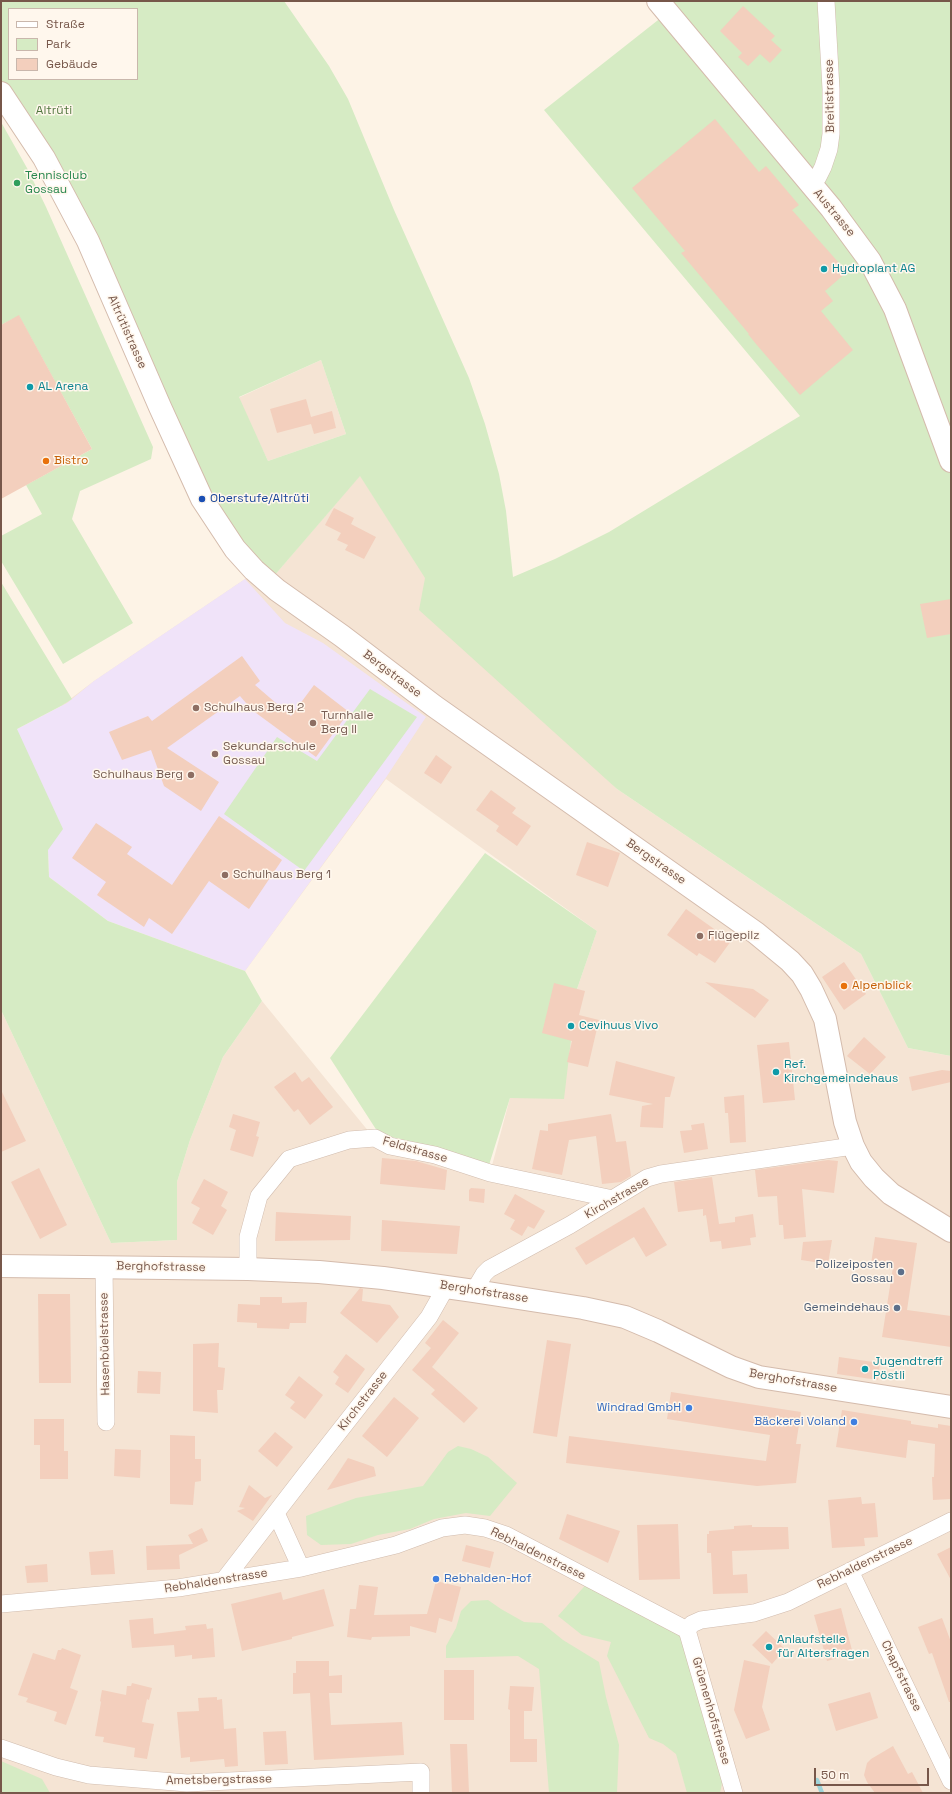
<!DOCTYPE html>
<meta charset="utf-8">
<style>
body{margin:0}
#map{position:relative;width:952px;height:1794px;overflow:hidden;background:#fdf3e6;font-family:"Space Grotesk",sans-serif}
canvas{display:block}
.frame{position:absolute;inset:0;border:2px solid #77574a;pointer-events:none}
.legend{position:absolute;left:8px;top:8px;width:130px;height:72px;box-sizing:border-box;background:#fff7ed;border:1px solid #c9b7ac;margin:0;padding:5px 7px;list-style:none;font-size:12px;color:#77574a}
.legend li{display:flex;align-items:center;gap:8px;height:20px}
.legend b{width:20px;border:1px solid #c9b7ac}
.scale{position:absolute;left:814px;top:1768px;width:115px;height:18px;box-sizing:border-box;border:2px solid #77574a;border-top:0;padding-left:5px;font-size:12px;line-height:14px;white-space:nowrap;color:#77574a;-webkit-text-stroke:3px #fff7ed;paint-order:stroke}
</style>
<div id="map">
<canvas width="952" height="1794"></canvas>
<div class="frame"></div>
<ul class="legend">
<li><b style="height:5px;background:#fff"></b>Straße</li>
<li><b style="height:11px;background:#d6ebc4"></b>Park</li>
<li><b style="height:11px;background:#f3cfbd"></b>Gebäude</li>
</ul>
<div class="scale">50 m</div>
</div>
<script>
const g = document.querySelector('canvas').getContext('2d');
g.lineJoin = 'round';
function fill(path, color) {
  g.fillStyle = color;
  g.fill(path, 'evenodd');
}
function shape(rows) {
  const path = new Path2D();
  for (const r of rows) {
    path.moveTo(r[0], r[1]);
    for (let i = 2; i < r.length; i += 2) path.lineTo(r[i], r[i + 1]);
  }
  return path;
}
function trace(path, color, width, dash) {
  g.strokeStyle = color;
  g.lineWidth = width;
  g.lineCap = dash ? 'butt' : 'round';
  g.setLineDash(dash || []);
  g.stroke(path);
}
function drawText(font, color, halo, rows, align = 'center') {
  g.font = font + ' "Space Grotesk",sans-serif';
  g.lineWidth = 3;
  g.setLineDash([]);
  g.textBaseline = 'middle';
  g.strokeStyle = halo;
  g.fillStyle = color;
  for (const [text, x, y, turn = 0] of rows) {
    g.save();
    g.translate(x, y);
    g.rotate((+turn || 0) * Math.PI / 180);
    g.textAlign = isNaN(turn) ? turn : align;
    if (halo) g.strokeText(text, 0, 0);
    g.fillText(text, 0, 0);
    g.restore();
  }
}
const residential = shape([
 [321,360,346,434,268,461,238,398],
 [360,475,426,578,617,789,861,954,908,1048,951,1056,951,1793,1,1793,1,1010,111,1243,177,1240,177,1182,190,1140,223,1057,262,1001,374,1138,490,1173,510,1098,577,989,597,931,386,779,245,971,49,877,61,706,94,681,245,579,254,570,268,583]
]);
const education = shape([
 [245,579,285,623,323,643,426,717,385,779,245,971,108,921,49,877,48,850,17,729,67,703,94,681]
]);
const green = shape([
 [1,1,284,1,329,66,348,99,394,210,469,378,485,424,499,474,506,511,513,577,555,559,609,532,800,416,544,110,667,13,658,1,951,1,951,1056,908,1048,861,954,617,789,419,610,425,578,360,476,268,583,254,570,160,407,1,93],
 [9,9,137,9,137,79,9,79],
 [321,360,346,434,268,461,239,397],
 [1,122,27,168,46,207,153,447,151,459,80,491,72,519,133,623,63,664,1,561,1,536,42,514,26,485,92,449,19,316,1,325],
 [1,582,72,699,61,706,17,729,63,829,48,850,49,877,108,921,245,971,262,1001,223,1057,190,1140,177,1182,177,1240,111,1243,1,1010],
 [370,689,417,717,304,871,224,814,277,737,317,761],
 [485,853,597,931,577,989,564,1099,510,1098,489,1165,429,1146,379,1134,330,1058],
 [458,1446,471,1449,488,1457,517,1483,490,1516,466,1513,434,1519,410,1529,378,1535,351,1544,321,1545,307,1535,306,1516,356,1498,423,1486,448,1452],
 [590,1580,687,1630,726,1763,720,1793,687,1793,676,1754,663,1744,649,1738,607,1656,611,1642,582,1635,558,1616],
 [488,1600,501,1609,524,1622,542,1623,563,1640,599,1662,606,1697,619,1745,617,1793,549,1793,539,1669,518,1656,446,1658,446,1646,456,1628,461,1611,471,1601],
 [1,1761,42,1779,50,1793,1,1793]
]);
const stream = shape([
 [817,1780,822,1793]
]);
const building = shape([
 [743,6,775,36,771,40,782,50,770,63,760,54,748,66,738,57,742,53,720,31],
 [715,119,759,172,766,166,799,205,792,210,847,272,825,291,833,301,821,311,853,350,800,395,756,344,748,334,749,334,681,253,685,251,632,188],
 [19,315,92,449,1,499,1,325],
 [306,399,311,417,332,411,336,428,314,434,311,424,277,433,270,409],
 [334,508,354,518,351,524,376,537,364,559,345,550,348,545,337,540,341,533,325,525],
 [951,599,951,634,927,638,920,604],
 [242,656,260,681,255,685,291,716,314,685,349,712,316,757,252,710,240,696,167,748,219,782,201,811,164,786,151,750,122,760,109,732,148,716,152,721],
 [436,755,452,767,441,784,424,773],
 [491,790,516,808,512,813,531,826,517,846,496,831,499,826,476,810],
 [219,816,282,860,249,909,209,881,172,934,149,918,144,927,97,895,106,882,72,858,96,823,132,847,127,854,172,885],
 [587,842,620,853,608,887,576,875],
 [686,909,731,941,715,963,699,953,697,956,667,935],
 [844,962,866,994,844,1010,822,977],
 [705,982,753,989,769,1000,755,1018],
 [554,983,585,991,579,1015,599,1020,588,1067,567,1062,572,1041,542,1033],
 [864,1037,886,1057,870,1074,847,1056],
 [789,1042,795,1100,763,1103,757,1045],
 [616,1061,675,1077,670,1097,665,1097,663,1128,640,1127,642,1106,653,1104,609,1095],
 [942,1070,951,1071,951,1082,912,1091,909,1077],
 [295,1072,302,1082,309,1077,333,1107,310,1125,298,1109,294,1112,274,1087],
 [1,1090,26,1141,1,1152],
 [744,1095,746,1142,730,1143,728,1113,725,1113,724,1097],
 [233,1114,260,1122,256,1136,259,1137,253,1157,230,1150,236,1130,229,1127],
 [611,1114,616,1142,626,1141,631,1176,621,1182,602,1184,596,1136,569,1140,562,1175,532,1169,540,1130,548,1131,548,1124],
 [704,1123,708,1149,684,1153,680,1131,692,1130,691,1125],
 [382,1158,416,1161,447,1170,445,1190,380,1184],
 [828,1160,838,1161,834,1193,802,1189,806,1237,784,1239,783,1225,779,1225,777,1196,758,1197,755,1170],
 [39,1168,67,1225,40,1239,11,1182],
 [712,1177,719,1224,735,1222,735,1217,753,1214,756,1237,750,1238,751,1245,722,1249,721,1241,710,1242,706,1215,703,1216,703,1209,678,1212,674,1182],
 [204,1179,228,1192,221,1206,227,1210,213,1235,192,1223,200,1208,191,1203],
 [471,1188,485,1189,484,1203,469,1201,469,1190],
 [515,1194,545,1211,534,1229,528,1226,522,1236,510,1229,515,1220,504,1214],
 [644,1207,667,1245,646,1257,634,1237,586,1265,575,1248],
 [276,1212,351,1216,350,1240,275,1241],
 [382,1220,460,1226,457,1254,381,1251],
 [875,1237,917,1243,907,1310,951,1316,951,1347,882,1337,893,1267,871,1264],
 [832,1240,828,1264,801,1260,803,1242],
 [360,1288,363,1289,362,1301,390,1305,399,1317,377,1343,340,1313],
 [38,1294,70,1294,71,1383,39,1383],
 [260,1297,282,1297,282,1303,307,1302,306,1323,290,1323,289,1329,257,1328,257,1323,237,1322,238,1304,260,1305],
 [443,1320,459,1333,432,1367,478,1408,464,1423,431,1394,435,1390,412,1370,431,1348,425,1343],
 [547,1340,571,1344,557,1437,533,1433],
 [219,1343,218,1367,225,1368,223,1390,217,1390,218,1413,193,1411,193,1344],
 [346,1354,365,1369,348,1393,335,1384,339,1377,333,1372],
 [839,1357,880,1363,878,1380,837,1374],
 [138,1371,161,1372,160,1394,137,1393],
 [299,1376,323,1395,305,1419,290,1408,295,1402,285,1395],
 [671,1392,801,1412,796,1444,801,1444,796,1483,757,1486,566,1463,569,1436,766,1461,770,1435,667,1419],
 [394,1397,419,1418,387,1457,362,1436],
 [842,1410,911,1421,911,1424,938,1428,938,1424,951,1426,951,1499,933,1500,932,1477,934,1477,935,1444,908,1440,906,1458,836,1447],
 [34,1419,64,1419,64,1451,68,1451,68,1479,40,1479,40,1445,34,1445],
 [275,1432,293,1447,277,1467,258,1451],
 [170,1435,195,1436,195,1459,201,1459,201,1481,195,1482,193,1505,170,1504],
 [115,1449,141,1450,140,1478,114,1476],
 [348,1458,374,1467,376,1476,327,1490],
 [249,1485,265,1498,272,1495,253,1521,237,1511,245,1508,239,1507],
 [861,1497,862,1504,875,1503,878,1537,864,1538,865,1546,832,1548,828,1500],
 [567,1514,620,1531,608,1563,559,1539],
 [678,1524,680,1579,639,1580,637,1525],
 [752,1525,752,1527,788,1527,789,1549,732,1551,733,1575,747,1574,748,1593,713,1594,711,1553,707,1553,707,1534,709,1534,709,1531,734,1529,734,1526],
 [202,1528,208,1541,179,1555,180,1569,147,1570,146,1546,193,1544,188,1535],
 [466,1545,494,1552,490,1568,462,1561],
 [951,1547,951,1580,937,1554],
 [113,1550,115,1574,91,1575,89,1552],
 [47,1564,48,1582,27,1583,25,1566],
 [436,1581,461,1587,452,1622,439,1618,436,1633,410,1626,410,1636,372,1637,371,1640,347,1637,350,1609,356,1609,359,1585,378,1587,374,1615,427,1614],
 [324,1589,334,1626,292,1637,292,1639,242,1651,231,1604,281,1592,283,1600],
 [841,1608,853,1654,827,1661,814,1615],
 [153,1618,154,1634,186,1630,185,1626,206,1624,207,1629,213,1628,215,1657,192,1659,192,1655,175,1657,174,1645,132,1648,129,1620],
 [942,1618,951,1642,951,1702,949,1702,932,1653,929,1654,918,1627],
 [766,1631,785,1649,772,1664,752,1645],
 [62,1648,81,1655,70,1688,78,1691,66,1725,54,1721,57,1712,26,1702,28,1698,18,1695,33,1653,55,1660,58,1650,61,1650],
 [744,1660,770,1666,762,1707,770,1730,746,1739,734,1710],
 [296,1661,329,1661,329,1676,342,1675,342,1693,329,1693,331,1725,402,1722,404,1755,314,1760,310,1693,293,1694,293,1673,296,1673],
 [444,1670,474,1670,474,1720,444,1720],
 [132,1683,152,1688,149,1700,147,1699,142,1722,154,1724,147,1759,134,1757,135,1748,103,1742,104,1737,95,1736,101,1702,100,1701,102,1690,126,1695,127,1686,131,1686],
 [510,1686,534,1687,532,1711,524,1711,524,1739,537,1739,537,1762,510,1762,510,1710,508,1709],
 [870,1692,878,1718,836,1731,828,1704],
 [217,1697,217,1700,222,1699,224,1729,236,1728,238,1766,225,1767,224,1759,190,1762,190,1757,181,1758,177,1712,199,1711,198,1698],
 [286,1731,288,1764,265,1765,263,1732],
 [450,1744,467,1744,469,1793,452,1793],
 [893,1746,908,1774,912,1772,923,1793,875,1793,867,1782,864,1775,867,1763,871,1759]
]);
const street = shape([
 [810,185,818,177,823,167,829,149,831,134,831,89,826,1],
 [104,1266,106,1422],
 [248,1269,248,1237,259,1196,289,1159,349,1140,375,1138,390,1146,435,1155,490,1173,613,1199],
 [474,1291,484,1274,489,1269,570,1225,647,1178,661,1174,853,1146],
 [276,1513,301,1568],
 [850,1571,951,1781],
 [224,1580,305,1475,429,1317,446,1287],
 [1,1604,178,1588,301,1568,396,1545,442,1528,465,1525,485,1528,506,1535,687,1630],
 [687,1630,692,1624,701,1620,754,1613,788,1602,951,1521],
 [687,1630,734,1793],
 [1,1748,56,1767,89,1775,187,1783,421,1772,421,1793]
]);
const secondary = shape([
 [658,1,831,208,870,261,895,309,951,461],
 [1,93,44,158,88,241,160,407,202,499,235,549,254,570,277,590,342,636,434,706,756,933,790,961,802,974,811,989,825,1019,845,1122,853,1146,861,1162,874,1178,891,1194,951,1231],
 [1,1266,248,1269,319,1272,383,1278,474,1291,583,1308,625,1317,658,1331,731,1367,759,1377,951,1407]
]);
const markers = [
 [17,183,4,"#2e9e5b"],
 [824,269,4,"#0f9aa8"],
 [30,387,4,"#0f9aa8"],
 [46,461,4,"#e8710a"],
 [202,499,4,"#1a4fb4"],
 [196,708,4,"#8d6e63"],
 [313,723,4,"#8d6e63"],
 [215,754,4,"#8d6e63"],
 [191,775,4,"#8d6e63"],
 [225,875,4,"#8d6e63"],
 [700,936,4,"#8d6e63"],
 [844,986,4,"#e8710a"],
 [571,1026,4,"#0f9aa8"],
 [776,1072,4,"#0f9aa8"],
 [901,1272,4,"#5c6f8a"],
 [897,1308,4,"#5c6f8a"],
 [865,1369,4,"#0f9aa8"],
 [689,1408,4,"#3f7fe0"],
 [854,1422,4,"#3f7fe0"],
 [436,1579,4,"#3f7fe0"],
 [769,1647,4,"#0f9aa8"]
];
const streetNames = [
 ["Breitistrasse",830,96,-91],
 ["Austrasse",834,213,50],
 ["Altrütistrasse",127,332,66],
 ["Bergstrasse",392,674,37],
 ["Bergstrasse",656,862,35],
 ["Feldstrasse",415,1150,16],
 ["Kirchstrasse",617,1198,-30],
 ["Berghofstrasse",161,1267,1],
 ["Berghofstrasse",484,1292,9],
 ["Hasenbüelstrasse",105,1344,-91],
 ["Berghofstrasse",793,1381,10],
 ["Kirchstrasse",363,1401,-52],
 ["Rebhaldenstrasse",538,1554,26],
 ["Rebhaldenstrasse",865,1563,-26],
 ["Rebhaldenstrasse",216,1581,-9],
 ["Chapfstrasse",901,1676,64],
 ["Grüenenhofstrasse",711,1711,74],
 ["Ametsbergstrasse",219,1780,-1]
];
const parkNames = [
 ["Altrüti",54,111]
];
const leisureNames = [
 ["Tennisclub",25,176],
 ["Gossau",25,190]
];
const cultureNames = [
 ["Hydroplant AG",832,269],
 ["AL Arena",38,387],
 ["Cevihuus Vivo",579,1026],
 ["Ref.",784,1065],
 ["Kirchgemeindehaus",784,1079],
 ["Jugendtreff",873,1362],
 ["Pöstli",873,1376],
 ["Anlaufstelle",777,1640],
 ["für Altersfragen",777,1654]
];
const foodNames = [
 ["Bistro",54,461],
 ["Alpenblick",852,986]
];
const transitNames = [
 ["Oberstufe/Altrüti",210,499]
];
const educationNames = [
 ["Schulhaus Berg 2",204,708],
 ["Turnhalle",321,716],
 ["Berg II",321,730],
 ["Sekundarschule",223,747],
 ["Gossau",223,761],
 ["Schulhaus Berg",183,775,"right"],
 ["Schulhaus Berg 1",233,875],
 ["Flügepilz",708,936]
];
const serviceNames = [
 ["Polizeiposten",893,1265],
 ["Gossau",893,1279],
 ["Gemeindehaus",889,1308]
];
const shopNames = [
 ["Windrad GmbH",681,1408],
 ["Bäckerei Voland",846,1422],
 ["Rebhalden-Hof",444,1579,"left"]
];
fill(residential, '#f5e4d4');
fill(education, '#f0e3f9');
fill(green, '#d6ebc4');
trace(stream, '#a0d4d9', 4.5);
fill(building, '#f3cfbd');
trace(street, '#d1bcae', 18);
trace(secondary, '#d4bbac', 24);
trace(street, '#fff', 17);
trace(secondary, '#fff', 22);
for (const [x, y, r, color] of markers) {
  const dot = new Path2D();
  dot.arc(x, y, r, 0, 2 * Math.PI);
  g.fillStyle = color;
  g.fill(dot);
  trace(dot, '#fff7ed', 1.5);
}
drawText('12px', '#77574a', '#fff7ed', streetNames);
drawText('12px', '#52773f', '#fff7ed', parkNames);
drawText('12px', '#27864d', '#fff7ed', leisureNames, 'left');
drawText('12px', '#0d838f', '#fff7ed', cultureNames, 'left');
drawText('12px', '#c56008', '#fff7ed', foodNames, 'left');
drawText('12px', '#164399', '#fff7ed', transitNames, 'left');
drawText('12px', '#785e54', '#fff7ed', educationNames, 'left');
drawText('12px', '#4e5e75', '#fff7ed', serviceNames, 'right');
drawText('12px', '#366cbe', '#fff7ed', shopNames, 'right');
</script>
